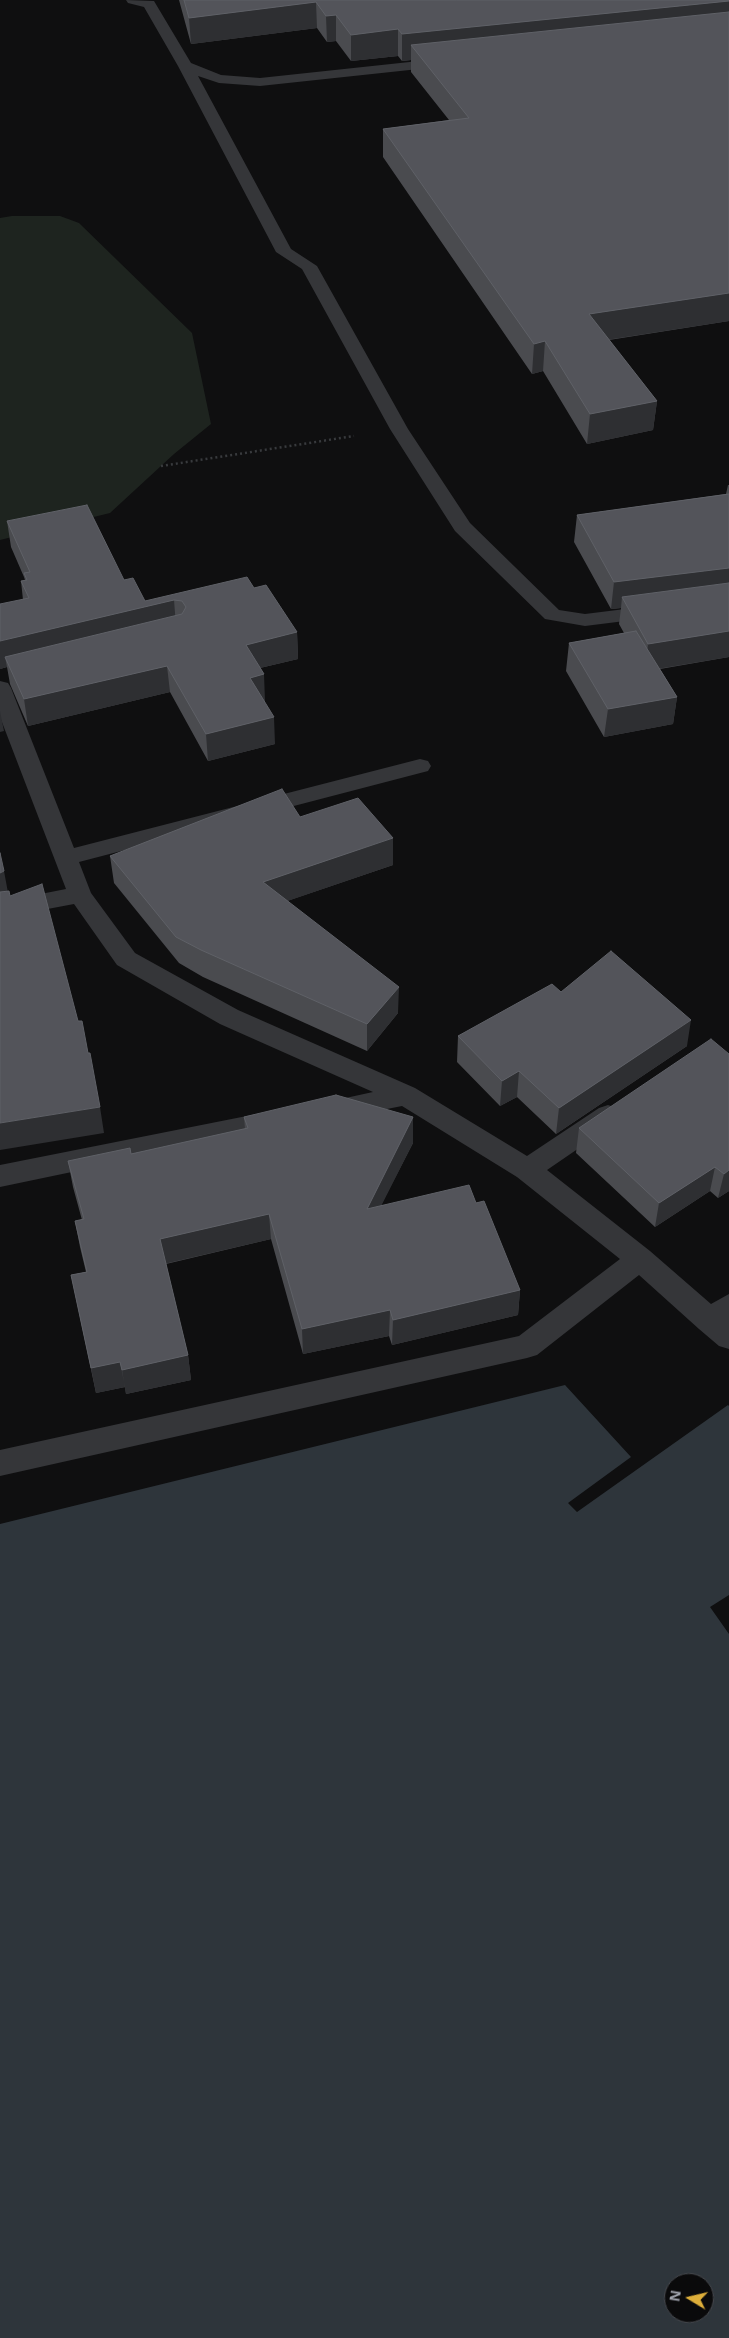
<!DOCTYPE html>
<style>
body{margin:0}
#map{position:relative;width:729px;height:2338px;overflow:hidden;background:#0f0f10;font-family:"Open Sans",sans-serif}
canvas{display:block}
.north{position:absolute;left:664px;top:2273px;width:50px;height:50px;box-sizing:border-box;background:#0a0a0b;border:1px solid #46484d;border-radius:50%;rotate:279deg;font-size:14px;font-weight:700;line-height:20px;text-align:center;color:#a1a5af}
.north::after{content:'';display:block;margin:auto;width:18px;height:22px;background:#ddae3a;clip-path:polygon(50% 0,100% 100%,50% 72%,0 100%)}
</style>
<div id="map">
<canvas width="729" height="2338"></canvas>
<div class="north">N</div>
</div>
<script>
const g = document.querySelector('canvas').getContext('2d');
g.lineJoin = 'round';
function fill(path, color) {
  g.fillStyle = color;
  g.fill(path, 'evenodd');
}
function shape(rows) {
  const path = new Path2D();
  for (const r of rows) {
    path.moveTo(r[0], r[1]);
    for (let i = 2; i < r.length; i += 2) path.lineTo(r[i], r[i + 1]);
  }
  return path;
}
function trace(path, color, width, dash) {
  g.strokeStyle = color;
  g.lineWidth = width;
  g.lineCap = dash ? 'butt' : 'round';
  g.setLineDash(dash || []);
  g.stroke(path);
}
const green = shape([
 [12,216,60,216,79,223,192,333,211,424,174,454,110,513,0,540,0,218]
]);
const water = shape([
 [565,1385,631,1457,568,1503,577,1512,728,1405,729,1406,729,1595,710,1607,729,1634,729,2338,0,2338,0,1524],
 [674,2283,704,2283,704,2313,674,2313]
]);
const path = shape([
 [161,466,354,436]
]);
const minor = shape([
 [126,0,154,1,191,63,221,75,260,78,447,58,452,59,454,62,452,65,447,66,260,86,219,83,198,76,291,249,317,266,408,429,470,523,559,610,585,614,729,596,729,608,585,626,545,619,455,531,390,429,302,269,276,252,178,66,144,7,128,3,126,0],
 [0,681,8,683,11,688,74,848,420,759,428,761,431,766,428,771,79,862,91,893,135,953,238,1010,415,1088,527,1156,599,1108,608,1105,617,1108,621,1115,617,1122,547,1170,650,1251,711,1304,729,1294,729,1349,719,1346,699,1329,639,1275,537,1355,527,1358,0,1476,0,1450,519,1336,620,1259,517,1177,402,1106,327,1121,318,1118,314,1111,318,1104,373,1092,220,1024,117,965,74,904,0,918,0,902,66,889,0,717,0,681],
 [282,1109,292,1112,295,1119,292,1126,0,1187,0,1165,282,1109]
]);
const wall = shape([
 [179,0,729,0,729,321,609,340,657,401,653,430,587,444,543,371,532,374,383,157,383,129,449,120,411,72,411,60,402,61,398,56,351,61,336,41,327,42,317,28,191,44],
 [728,485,729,485,729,657,660,669,677,697,673,724,604,737,566,671,569,643,624,633,619,624,621,608,611,609,574,542,577,515,726,494],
 [7,521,124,580,145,601,254,588,297,632,298,659,260,668,264,674,264,701,275,744,208,761,170,692,28,726,10,684,7,667,0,669,23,600,21,581,25,580,24,577,11,547],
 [300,817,393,865,287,901,398,1013,367,1051,203,977,179,963,114,883,110,856],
 [561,992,687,1046,556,1134,517,1097,500,1106,457,1062,458,1036],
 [729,1054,729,1191,718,1198,710,1191,655,1227,576,1153,579,1128],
 [244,1117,413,1117,413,1143,381,1205,476,1203,520,1290,518,1315,392,1345,389,1336,303,1354,271,1239,166,1264,188,1355,191,1380,126,1394,125,1387,96,1393,71,1275,86,1272,80,1247,75,1221,82,1220,73,1187,68,1161,131,1154,245,1129]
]);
const shadedWall = shape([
 [729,1,729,27,411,45,411,60,402,61,402,34],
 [316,2,317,28,191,44,189,18],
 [336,15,336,41,327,42,326,16],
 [398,29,398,56,351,61,351,35],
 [729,293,729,321,587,343,589,314],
 [545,341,543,371,532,374,534,344],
 [657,401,653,430,587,444,590,414],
 [729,568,729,589,622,597,621,608,611,609,614,582],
 [174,600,176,626,5,657,7,667,0,669,0,641],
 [729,631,729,657,645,671,648,644],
 [297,632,298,659,247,671,246,645],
 [167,666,170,692,28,726,24,699],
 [264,674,265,701,251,704,250,678],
 [677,697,673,724,604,737,608,709],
 [0,711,4,731,0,732],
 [274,717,275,744,208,761,206,734],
 [393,838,393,865,264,909,263,882],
 [4,871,9,898,0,900,0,873],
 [399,987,398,1013,367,1051,367,1024],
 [691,1020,687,1046,556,1134,559,1108],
 [519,1071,517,1097,500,1106,502,1081],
 [100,1107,104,1133,0,1150,0,1123],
 [413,1117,413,1143,367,1234,367,1209],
 [715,1167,710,1191,655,1227,659,1203],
 [729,1170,729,1191,718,1198,724,1174],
 [269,1214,271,1239,164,1264,160,1239],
 [520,1290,518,1315,392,1345,393,1320],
 [390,1310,389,1336,303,1354,302,1329],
 [188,1355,191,1380,126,1394,122,1370],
 [120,1362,125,1387,96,1393,91,1368]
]);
const building = shape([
 [184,0,729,0,729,1,402,34,398,29,351,35,336,15,326,16,316,2,189,18,184,0],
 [729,12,729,293,589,314,657,401,590,414,545,341,534,344,383,129,469,118,411,45,729,12],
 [729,494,729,568,614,582,577,515,729,494],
 [87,505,124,580,133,578,145,601,247,577,254,588,266,585,297,632,246,645,264,674,250,678,274,717,206,734,167,666,24,699,5,657,182,614,186,607,182,601,174,600,0,641,0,604,29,598,21,581,27,580,24,573,30,572,7,521,87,505],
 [729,583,729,631,648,644,622,597,729,583],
 [636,631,677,697,608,709,569,643,636,631],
 [282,789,300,817,358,798,393,838,263,882,399,987,367,1024,201,950,176,937,110,856,282,789],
 [0,853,4,871,0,873,0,853],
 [42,884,78,1021,82,1021,88,1053,90,1053,100,1107,0,1123,0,892,9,891,10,896,42,884],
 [611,951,691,1020,559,1108,519,1071,502,1081,458,1036,552,984,561,992,611,951],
 [711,1039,729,1054,729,1170,724,1174,715,1167,659,1203,579,1128,711,1039],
 [336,1095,413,1117,367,1209,469,1185,476,1203,484,1201,520,1290,393,1320,390,1310,302,1329,269,1214,160,1239,188,1355,122,1370,120,1362,91,1368,71,1275,87,1272,75,1221,84,1219,68,1161,130,1148,131,1154,248,1128,244,1117,336,1095]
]);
fill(green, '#1e241f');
fill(water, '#2e353b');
trace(path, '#383a3d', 2.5, [2, 3]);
fill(minor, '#353639');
fill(wall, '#4a4b4f');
fill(shadedWall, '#2e2f32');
fill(building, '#53545a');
trace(building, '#5f6167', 1);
</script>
